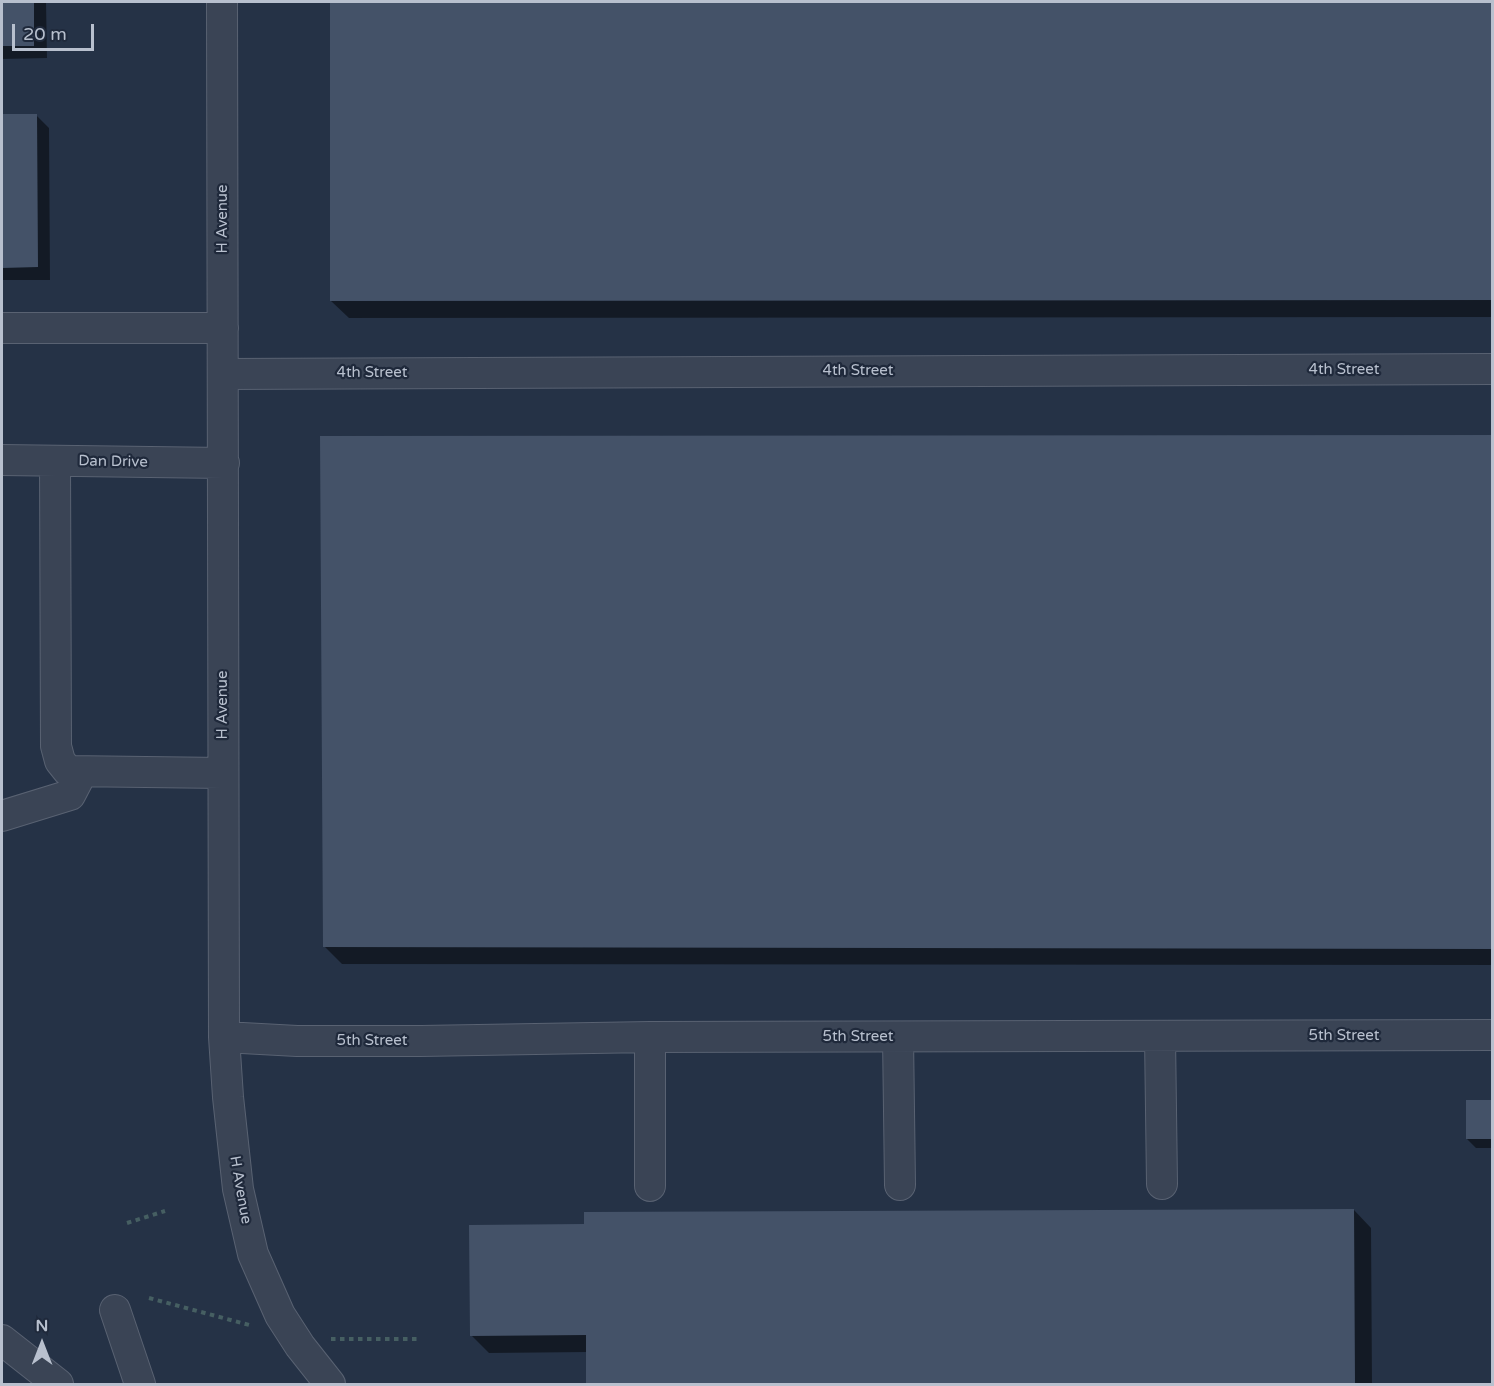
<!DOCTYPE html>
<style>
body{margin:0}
#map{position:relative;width:1494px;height:1386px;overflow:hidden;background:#253246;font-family:"Varela Round",sans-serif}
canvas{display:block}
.frame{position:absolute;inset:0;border:3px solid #b8c0ce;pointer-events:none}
.north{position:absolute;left:12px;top:1314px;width:60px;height:60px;-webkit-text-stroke:4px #1f293b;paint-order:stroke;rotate:0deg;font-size:16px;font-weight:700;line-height:24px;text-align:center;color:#b8c0ce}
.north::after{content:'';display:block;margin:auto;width:21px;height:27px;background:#b8c0ce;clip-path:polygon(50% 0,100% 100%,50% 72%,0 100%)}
.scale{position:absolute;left:12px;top:24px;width:82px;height:27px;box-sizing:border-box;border:3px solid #b8c0ce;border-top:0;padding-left:8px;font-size:18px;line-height:21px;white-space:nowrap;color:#b8c0ce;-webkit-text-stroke:4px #1f293b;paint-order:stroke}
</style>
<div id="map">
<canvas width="1494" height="1386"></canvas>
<div class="frame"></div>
<div class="north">N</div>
<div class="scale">20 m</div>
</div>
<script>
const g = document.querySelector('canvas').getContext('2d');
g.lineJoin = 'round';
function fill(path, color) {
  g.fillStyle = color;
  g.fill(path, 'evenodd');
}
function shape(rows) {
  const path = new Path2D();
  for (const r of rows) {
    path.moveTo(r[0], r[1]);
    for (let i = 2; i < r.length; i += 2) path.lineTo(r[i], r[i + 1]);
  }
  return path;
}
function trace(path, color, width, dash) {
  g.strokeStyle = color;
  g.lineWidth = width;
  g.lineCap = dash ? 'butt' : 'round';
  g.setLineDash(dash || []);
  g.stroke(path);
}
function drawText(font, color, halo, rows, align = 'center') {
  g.font = font + ' "Varela Round",sans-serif';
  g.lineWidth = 4.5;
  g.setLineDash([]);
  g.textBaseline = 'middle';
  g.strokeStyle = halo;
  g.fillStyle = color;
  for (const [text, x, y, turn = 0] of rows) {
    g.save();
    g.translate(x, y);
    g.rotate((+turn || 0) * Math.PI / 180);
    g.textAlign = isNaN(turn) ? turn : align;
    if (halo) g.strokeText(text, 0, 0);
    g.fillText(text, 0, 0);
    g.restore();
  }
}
const shadow = shape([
 [2,2,46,2,47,58,2,59],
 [331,2,1492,2,1492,317,349,318,331,301],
 [2,115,36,115,49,128,50,280,2,280],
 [1492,436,1492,965,342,964,325,947,321,437],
 [1467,1102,1492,1102,1492,1148,1476,1148,1467,1139],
 [1354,1210,1371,1228,1372,1384,588,1384,588,1352,489,1353,471,1335]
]);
const building = shape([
 [2,2,34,2,34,46,2,46],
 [330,2,1492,2,1492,300,330,301],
 [2,114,37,114,38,267,2,268],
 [1492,435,1492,949,323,947,320,436],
 [1466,1100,1492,1100,1492,1139,1466,1139],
 [1354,1209,1355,1384,586,1384,586,1335,470,1336,469,1225,584,1224,584,1212]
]);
const path = shape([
 [127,1223,165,1211],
 [149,1298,253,1326],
 [331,1339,417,1339]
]);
const minor = shape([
 [222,2,224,1037,228,1097,238,1189,253,1254,280,1315,300,1346,330,1384],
 [2,328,223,328],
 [223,374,1492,369],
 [2,460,224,463],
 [55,461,56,746,60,761,68,771,223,773],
 [2,816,70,795,82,772],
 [1160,1036,1162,1184],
 [224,1037,297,1041,421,1041,650,1037,1492,1035],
 [650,1037,650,1186],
 [898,1037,900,1185],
 [115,1310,140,1384],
 [2,1340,58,1384]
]);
const streetNames = [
 ["H Avenue",223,219,-90],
 ["4th Street",1344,370],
 ["4th Street",858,371],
 ["4th Street",372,373],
 ["Dan Drive",113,462,1],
 ["H Avenue",223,705,-90],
 ["5th Street",1344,1036],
 ["5th Street",858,1037],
 ["5th Street",372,1041],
 ["H Avenue",240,1190,80]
];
fill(shadow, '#0007');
fill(building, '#445268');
trace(minor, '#596272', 32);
trace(path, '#465f62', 4, [4.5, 4.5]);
trace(minor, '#3a4455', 30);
drawText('15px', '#b8c0ce', '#1f293b', streetNames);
</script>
